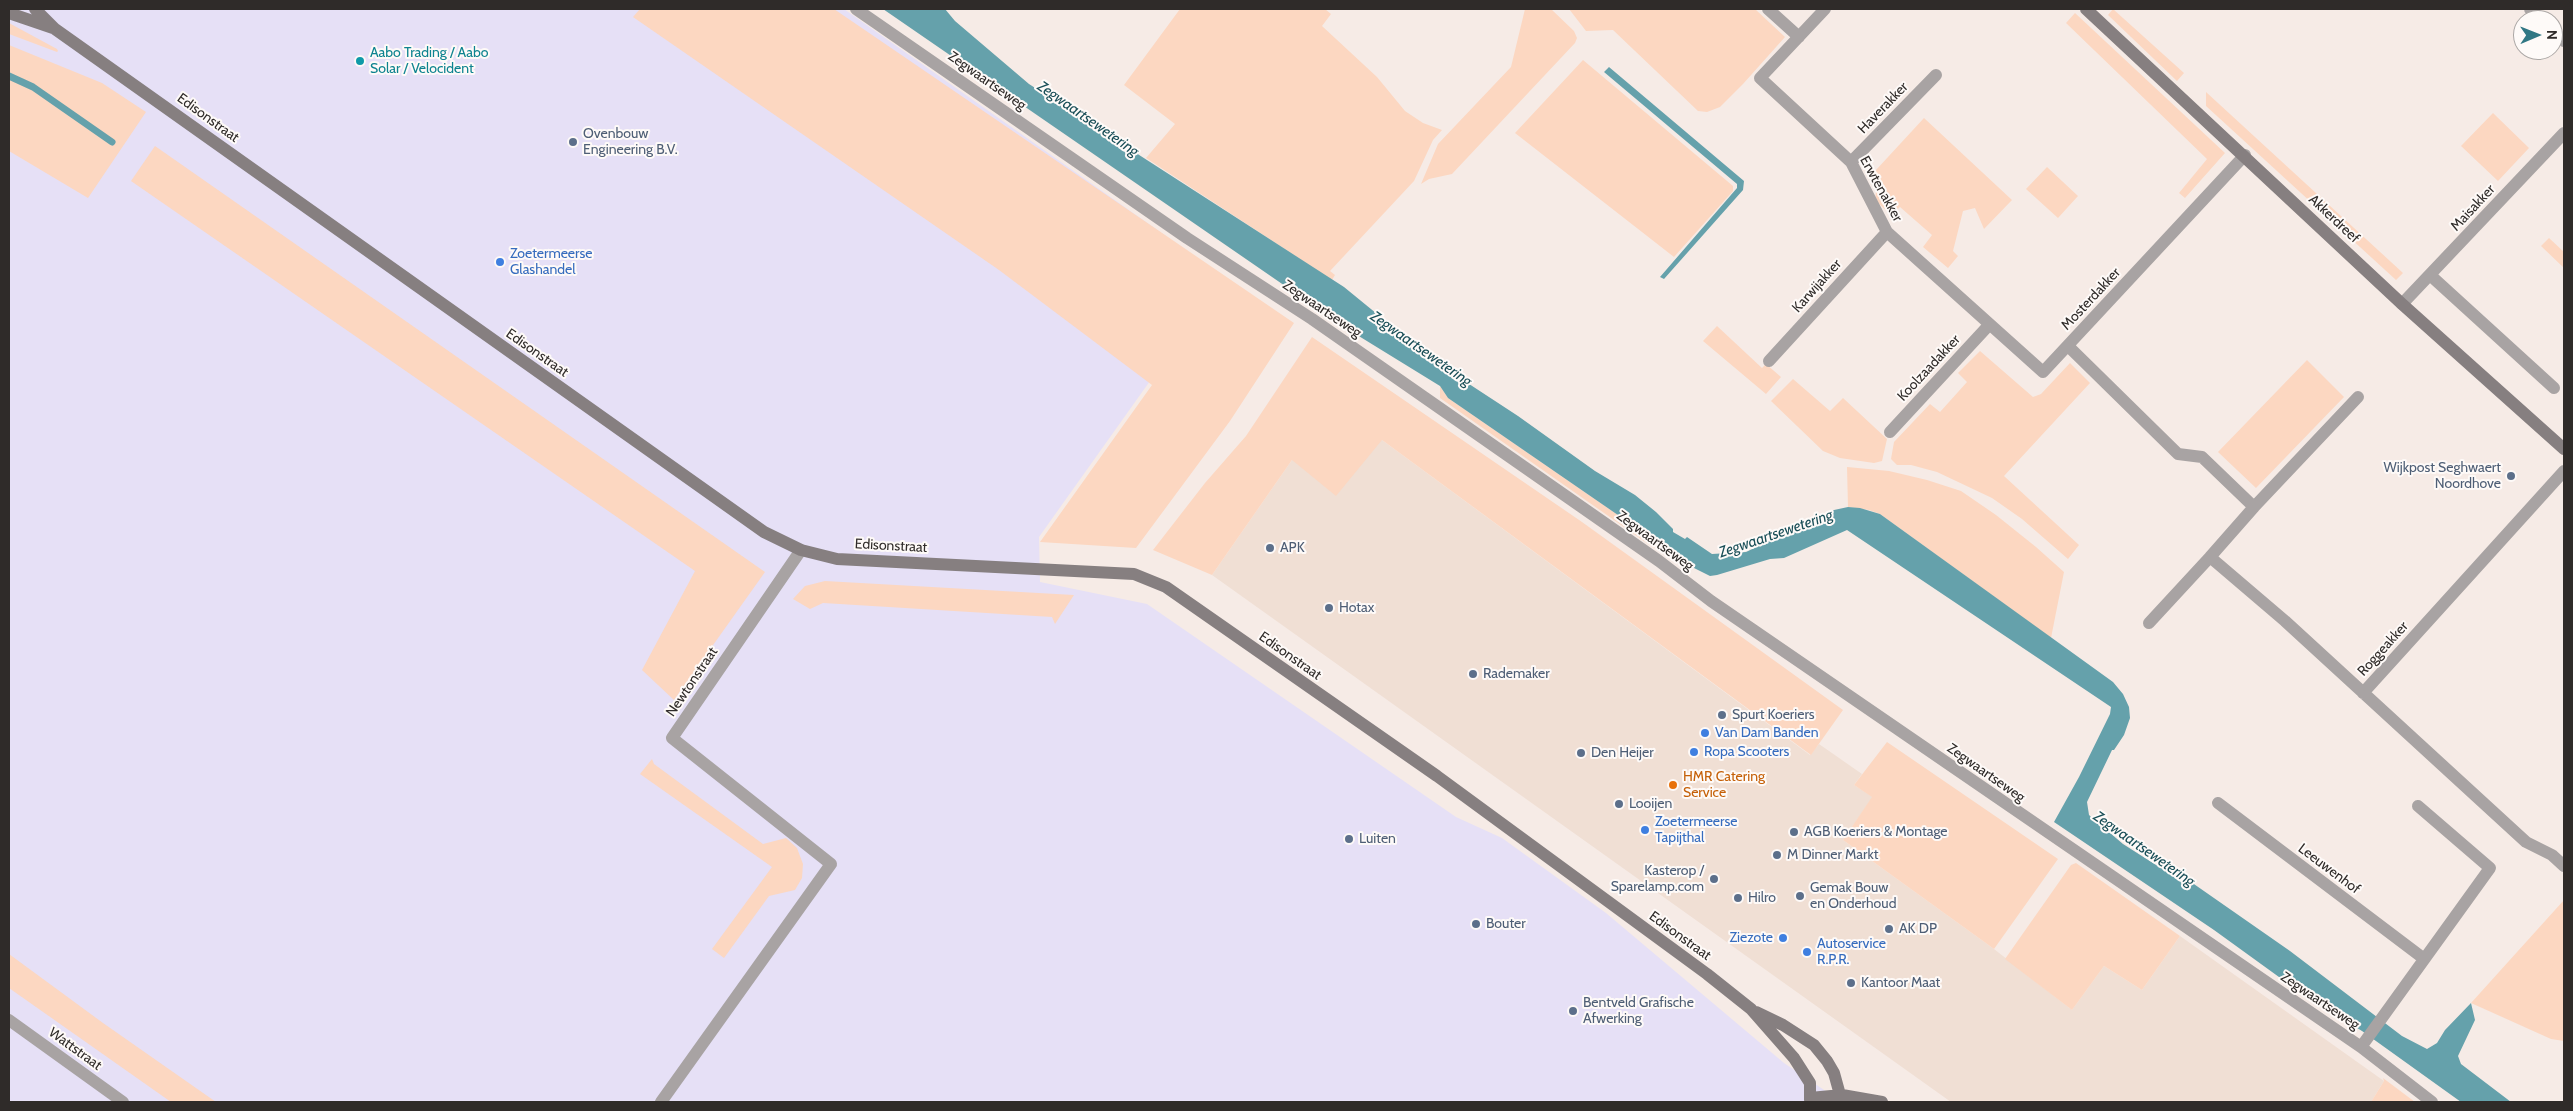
<!DOCTYPE html>
<style>
body{margin:0}
#map{position:relative;width:2573px;height:1111px;overflow:hidden;background:#f6ebe6;font-family:Cabin,sans-serif}
canvas{display:block}
.frame{position:absolute;inset:0;border:10px solid #2f2b29;pointer-events:none}
.north{position:absolute;left:2513px;top:10px;width:50px;height:50px;box-sizing:border-box;background:#fefaf8;border:1px solid #aba7a5;border-radius:50%;rotate:89deg;font-size:14px;font-weight:700;line-height:20px;text-align:center;color:#2f2b29}
.north::after{content:'';display:block;margin:auto;width:18px;height:22px;background:#317784;clip-path:polygon(50% 0,100% 100%,50% 72%,0 100%)}
</style>
<div id="map">
<canvas width="2573" height="1111"></canvas>
<div class="frame"></div>
<div class="north">N</div>
</div>
<script>
const g = document.querySelector('canvas').getContext('2d');
g.lineJoin = 'round';
function fill(path, color) {
  g.fillStyle = color;
  g.fill(path, 'evenodd');
}
function shape(rows) {
  const path = new Path2D();
  for (const r of rows) {
    path.moveTo(r[0], r[1]);
    for (let i = 2; i < r.length; i += 2) path.lineTo(r[i], r[i + 1]);
  }
  return path;
}
function trace(path, color, width, dash) {
  g.strokeStyle = color;
  g.lineWidth = width;
  g.lineCap = dash ? 'butt' : 'round';
  g.setLineDash(dash || []);
  g.stroke(path);
}
function drawText(font, color, halo, rows, align = 'center') {
  g.font = font + ' Cabin,sans-serif';
  g.lineWidth = 4;
  g.setLineDash([]);
  g.textBaseline = 'middle';
  g.strokeStyle = halo;
  g.fillStyle = color;
  for (const [text, x, y, turn = 0] of rows) {
    g.save();
    g.translate(x, y);
    g.rotate((+turn || 0) * Math.PI / 180);
    g.textAlign = isNaN(turn) ? turn : align;
    if (halo) g.strokeText(text, 0, 0);
    g.fillText(text, 0, 0);
    g.restore();
  }
}
const built = shape([
 [1382,440,1810,755,1819,744,1862,774,1854,785,1873,797,1843,840,1994,949,2072,1010,2104,966,2142,990,2180,936,2384,1081,2371,1102,1951,1102,1212,575,1292,460]
]);
const industrial = shape([
 [9,9,844,9,1224,277,1039,537,1040,582,1147,604,1456,817,1502,838,1606,913,1784,1063,1842,1102,9,1102]
]);
const green = shape([
 [640,9,834,9,1294,323,1230,421,1136,548,1040,542,1152,385,999,270,633,17],
 [1180,9,1325,9,1331,14,1322,26,1377,77,1405,111,1423,123,1442,130,1433,140,1414,181,1330,271,1335,275,1332,280,1146,158,1175,124,1124,85],
 [1525,9,1551,9,1574,31,1577,38,1575,43,1452,174,1429,179,1421,184,1438,144,1511,67],
 [1569,9,1755,9,1785,37,1743,84,1720,107,1707,112,1698,111,1613,30,1586,31],
 [2113,9,2184,73,2177,81,2108,15],
 [2075,13,2225,153,2185,198,2179,193,2207,159,2066,23],
 [9,23,57,49,58,51,57,52,9,34],
 [9,45,102,83,146,112,88,198,9,151],
 [1583,60,1733,186,1733,191,1674,257,1515,133],
 [2206,92,2403,273,2396,280,2206,106],
 [2493,113,2529,148,2498,181,2461,146],
 [1924,118,2012,200,1984,229,1975,208,1963,211,1953,251,1958,256,1948,268,1923,247,1932,235,1900,207,1891,215,1875,200,1877,184,1870,182,1876,170],
 [155,146,765,572,674,700,642,670,695,571,131,181],
 [2047,167,2078,196,2058,218,2026,189],
 [2549,238,2564,252,2564,268,2541,246],
 [1717,326,1762,368,1766,364,1781,377,1766,394,1703,341],
 [1312,337,1582,522,1843,710,1811,755,1382,440,1336,496,1292,460,1212,575,1153,550,1205,483,1246,436],
 [1980,351,2033,397,2041,394,2070,363,2090,383,2004,476,2079,545,2068,559,2022,519,1992,498,1937,472,1911,465,1897,465,1891,459,1894,442,1930,404,1940,412,1967,382,1958,373],
 [2307,360,2344,397,2256,488,2218,452],
 [1793,379,1830,411,1843,398,1887,439,1882,461,1874,463,1840,458,1823,451,1771,401],
 [1440,386,1448,398,1660,544,1654,548,1440,398],
 [1847,467,1889,471,1927,480,1961,491,1996,515,2036,547,2064,572,2051,638,1880,514,1869,510,1848,507],
 [825,581,1074,595,1055,624,1052,617,823,603,810,609,793,599,805,586],
 [1887,742,2058,859,1994,949,1843,840,1872,797,1854,785],
 [652,759,654,764,763,844,786,838,797,848,803,864,802,878,795,890,769,896,724,958,712,949,772,867,640,774],
 [2076,863,2180,936,2142,990,2104,966,2072,1010,2005,959,2071,865],
 [2564,900,2564,1041,2551,1039,2471,1003],
 [9,954,103,1023,216,1102,171,1102,9,988],
 [2383,1078,2415,1102,2416,1102,2371,1102,2384,1081]
]);
const water = shape([
 [883,9,945,9,955,21,1029,84,1344,287,1437,363,1518,416,1595,471,1635,495,1656,512,1673,529,1673,532,1685,539,1687,537,1712,554,1746,552,1834,510,1848,507,1860,508,1880,514,2113,682,2123,694,2129,707,2130,718,2124,735,2114,750,2112,750,2087,802,2089,815,2123,844,2156,865,2191,882,2290,951,2402,1036,2427,1049,2437,1043,2445,1030,2471,1003,2475,1020,2458,1056,2461,1064,2511,1102,2461,1102,2362,1031,2308,998,2214,930,2054,822,2079,777,2110,714,2111,707,1847,530,1784,558,1770,559,1717,575,1710,576,1694,568,1675,551,1664,543,1660,544,1448,398,1440,386,1349,330],
 [1609,67,1744,181,1743,190,1664,279,1660,277,1737,188,1737,184,1604,72]
]);
const stream = shape([
 [9,76,33,87,112,142]
]);
const street = shape([
 [856,9,1187,238,1312,319,1659,561,1711,601,2361,1047,2432,1102],
 [1768,9,1799,37],
 [1825,9,1760,78,1851,162,1887,232,2043,372,2245,155],
 [2530,9,2542,20],
 [2553,31,2564,41],
 [1851,162,1936,75],
 [2430,275,2554,388],
 [2402,304,2564,133],
 [2068,346,2178,454,2202,457,2254,507,2210,557,2285,621,2526,842,2552,855,2564,866],
 [1769,361,1887,232],
 [1890,432,1989,325],
 [2254,507,2358,397],
 [2149,623,2210,557],
 [2363,693,2564,471],
 [2218,803,2423,958],
 [9,1020,123,1102],
 [2361,1047,2490,868,2418,806],
 [661,1102,831,864,672,738,801,550]
]);
const secondary = shape([
 [35,9,55,29,764,532,801,550,837,559,1134,574,1166,587,1437,776,1707,974,1751,1009,1794,1058,1810,1083,1810,1098,1818,1102],
 [2086,9,2402,304,2564,449],
 [9,13,53,28],
 [1756,1012,1783,1025,1814,1045,1827,1061,1834,1073,1842,1102],
 [1810,1100,1810,1098,1842,1095,1882,1102]
]);
const markers = [
 [360,61,5,"#0f9aa8"],
 [573,142,5,"#5c6f8a"],
 [500,262,5,"#3f7fe0"],
 [2511,476,5,"#5c6f8a"],
 [1270,548,5,"#5c6f8a"],
 [1329,608,5,"#5c6f8a"],
 [1473,674,5,"#5c6f8a"],
 [1722,715,5,"#5c6f8a"],
 [1705,733,5,"#3f7fe0"],
 [1694,752,5,"#3f7fe0"],
 [1581,753,5,"#5c6f8a"],
 [1673,785,5,"#e8710a"],
 [1619,804,5,"#5c6f8a"],
 [1645,830,5,"#3f7fe0"],
 [1794,832,5,"#5c6f8a"],
 [1349,839,5,"#5c6f8a"],
 [1777,855,5,"#5c6f8a"],
 [1714,879,5,"#5c6f8a"],
 [1800,896,5,"#5c6f8a"],
 [1738,898,5,"#5c6f8a"],
 [1476,924,5,"#5c6f8a"],
 [1889,929,5,"#5c6f8a"],
 [1783,938,5,"#3f7fe0"],
 [1807,952,5,"#3f7fe0"],
 [1851,983,5,"#5c6f8a"],
 [1573,1011,5,"#5c6f8a"]
];
const cultureNames = [
 ["Aabo Trading / Aabo",370,53],
 ["Solar / Velocident",370,69]
];
const streetNames = [
 ["Zegwaartseweg",987,81,35],
 ["Haverakker",1883,108,-46],
 ["Edisonstraat",208,118,36],
 ["Erwtenakker",1881,189,61],
 ["Maisakker",2473,208,-47],
 ["Akkerdreef",2334,219,43],
 ["Karwijakker",1817,286,-48],
 ["Mosterdakker",2091,299,-47],
 ["Zegwaartseweg",1322,309,34],
 ["Edisonstraat",537,353,35],
 ["Koolzaadakker",1929,368,-47],
 ["Zegwaartseweg",1655,541,36],
 ["Edisonstraat",891,546,3],
 ["Roggeakker",2383,649,-48],
 ["Edisonstraat",1290,656,35],
 ["Newtonstraat",692,682,-56],
 ["Zegwaartseweg",1986,773,35],
 ["Leeuwenhof",2329,869,37],
 ["Edisonstraat",1680,936,36],
 ["Zegwaartseweg",2320,1001,34],
 ["Wattstraat",75,1049,36]
];
const serviceNames = [
 ["Ovenbouw",583,134],
 ["Engineering B.V.",583,150],
 ["Wijkpost Seghwaert",2501,468,"right"],
 ["Noordhove",2501,484,"right"],
 ["APK",1280,548],
 ["Hotax",1339,608],
 ["Rademaker",1483,674],
 ["Spurt Koeriers",1732,715],
 ["Den Heijer",1591,753],
 ["Looijen",1629,804],
 ["AGB Koeriers & Montage",1804,832],
 ["Luiten",1359,839],
 ["M Dinner Markt",1787,855],
 ["Kasterop /",1704,871,"right"],
 ["Sparelamp.com",1704,887,"right"],
 ["Gemak Bouw",1810,888],
 ["en Onderhoud",1810,904],
 ["Hilro",1748,898],
 ["Bouter",1486,924],
 ["AK DP",1899,929],
 ["Kantoor Maat",1861,983],
 ["Bentveld Grafische",1583,1003],
 ["Afwerking",1583,1019]
];
const shopNames = [
 ["Zoetermeerse",510,254],
 ["Glashandel",510,270],
 ["Van Dam Banden",1715,733],
 ["Ropa Scooters",1704,752],
 ["Zoetermeerse",1655,822],
 ["Tapijthal",1655,838],
 ["Ziezote",1773,938,"right"],
 ["Autoservice",1817,944],
 ["R.P.R.",1817,960]
];
const foodNames = [
 ["HMR Catering",1683,777],
 ["Service",1683,793]
];
const waterNames = [
 ["Zegwaartsewetering",1088,119,35],
 ["Zegwaartsewetering",1421,349,35],
 ["Zegwaartsewetering",1776,534,-19],
 ["Zegwaartsewetering",2144,849,35]
];
fill(built, '#f0dfd4');
fill(industrial, '#e6e0f6');
fill(green, '#fcd7c1');
fill(water, '#65a1ab');
trace(stream, '#65a1ab', 7);
trace(street, '#a8a3a3', 12);
trace(secondary, '#867f80', 12);
for (const [x, y, r, color] of markers) {
  const dot = new Path2D();
  dot.arc(x, y, r, 0, 2 * Math.PI);
  g.fillStyle = color;
  g.fill(dot);
  trace(dot, '#fefaf8', 2);
}
drawText('14px', '#0d838f', '#fefaf8', cultureNames, 'left');
drawText('14px', '#2f2b29', '#fefaf8', streetNames);
drawText('14px', '#4e5e75', '#fefaf8', serviceNames, 'left');
drawText('14px', '#366cbe', '#fefaf8', shopNames, 'left');
drawText('14px', '#c56008', '#fefaf8', foodNames, 'left');
drawText('italic 15px', '#194e57', '#fefaf8', waterNames);
</script>
